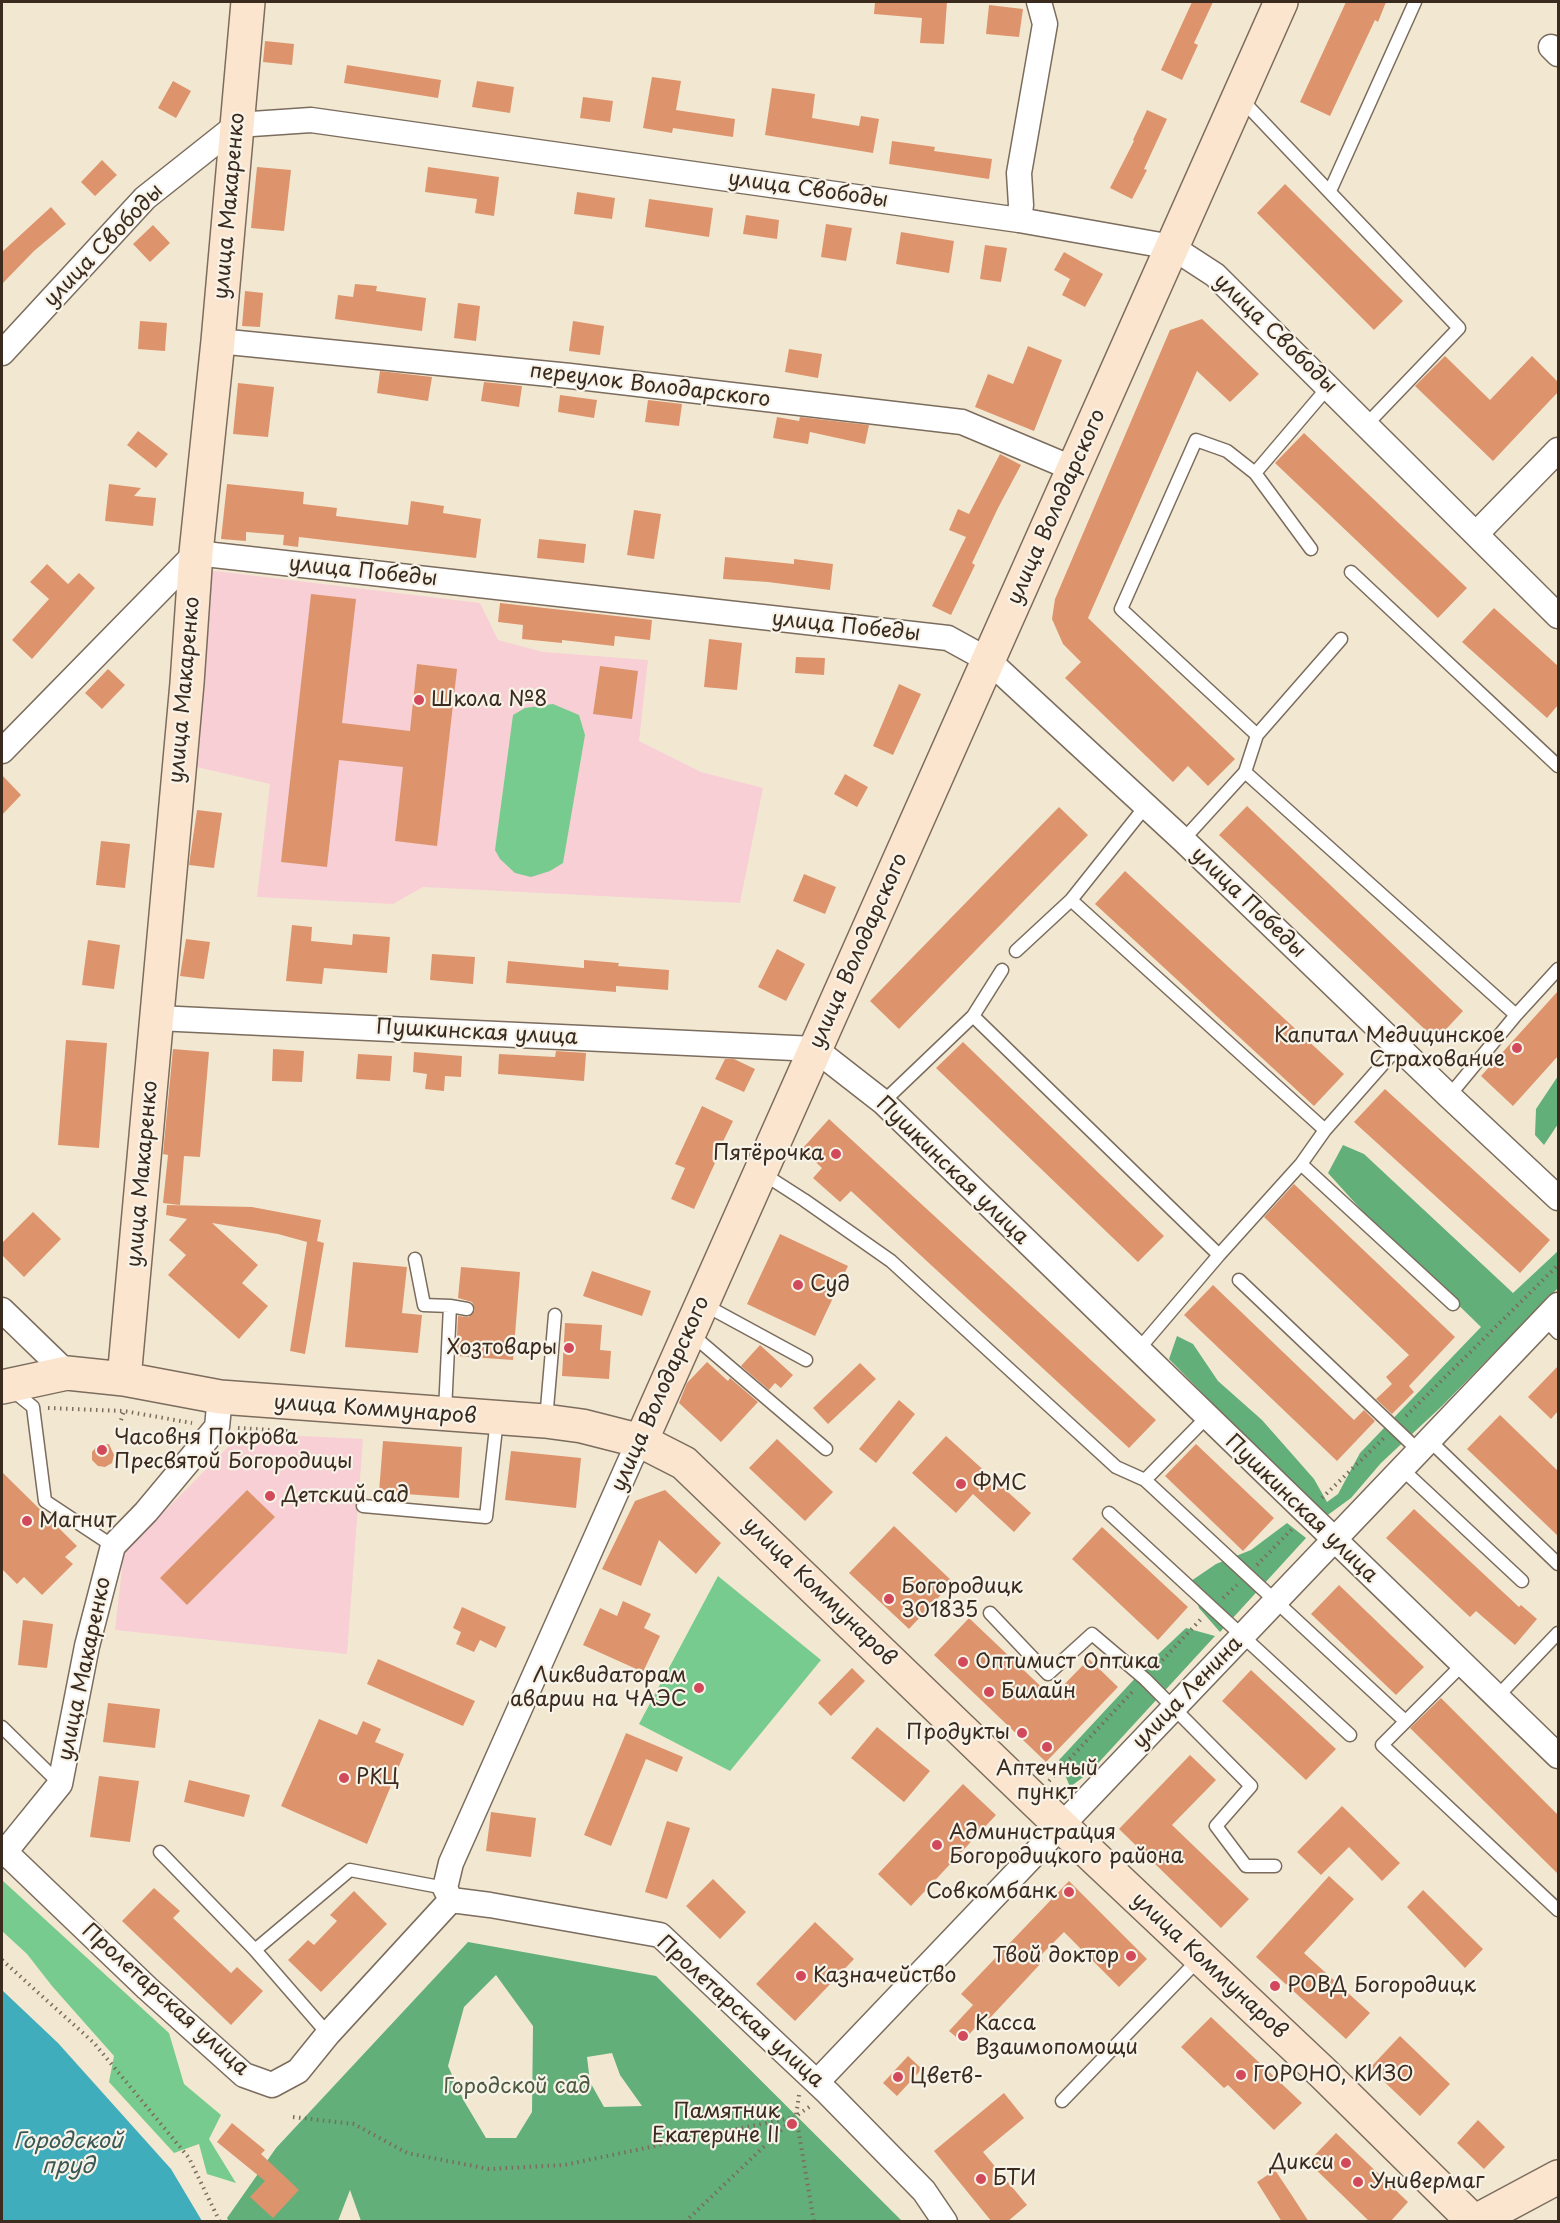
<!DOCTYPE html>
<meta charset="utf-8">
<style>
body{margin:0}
#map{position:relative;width:1560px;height:2223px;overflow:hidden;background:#f2e8d2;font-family:"Playpen Sans",sans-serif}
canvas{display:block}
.frame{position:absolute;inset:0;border:3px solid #3b2a1e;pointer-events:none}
</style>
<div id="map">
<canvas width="1560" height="2223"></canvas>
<div class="frame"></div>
</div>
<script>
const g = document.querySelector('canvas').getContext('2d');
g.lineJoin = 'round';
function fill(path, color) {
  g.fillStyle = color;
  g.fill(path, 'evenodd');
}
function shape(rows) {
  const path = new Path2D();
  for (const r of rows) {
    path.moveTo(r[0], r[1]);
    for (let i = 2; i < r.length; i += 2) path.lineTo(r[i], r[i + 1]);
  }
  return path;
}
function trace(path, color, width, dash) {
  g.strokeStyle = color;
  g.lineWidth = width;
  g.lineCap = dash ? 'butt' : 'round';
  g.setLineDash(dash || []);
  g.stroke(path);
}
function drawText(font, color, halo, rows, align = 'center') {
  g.font = font + ' "Playpen Sans",sans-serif';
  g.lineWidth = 4.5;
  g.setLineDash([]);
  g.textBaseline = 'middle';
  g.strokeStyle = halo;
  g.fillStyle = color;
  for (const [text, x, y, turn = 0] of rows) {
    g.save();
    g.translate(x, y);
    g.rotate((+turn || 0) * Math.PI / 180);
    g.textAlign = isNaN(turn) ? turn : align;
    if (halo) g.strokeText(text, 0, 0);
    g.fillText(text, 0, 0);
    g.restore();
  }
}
const built = shape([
 [207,570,480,603,498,640,543,652,648,660,639,741,701,772,763,788,740,903,423,887,393,904,257,897,270,784,188,765],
 [242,1433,363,1439,347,1654,115,1630,124,1552]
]);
const green = shape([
 [553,704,579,715,585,735,563,863,550,871,531,877,515,873,500,859,495,850,513,715,525,708],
 [718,1576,821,1660,730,1771,639,1724],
 [2,1880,169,2033,184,2084,221,2115,209,2139,236,2183,207,2174,199,2144,174,2153,109,2082,114,2056,52,1986,27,1954,2,1931]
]);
const forest = shape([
 [1558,1076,1558,1124,1544,1145,1535,1135,1536,1109],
 [1343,1145,1364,1154,1513,1293,1558,1251,1558,1288,1442,1406,1381,1463,1351,1498,1325,1517,1308,1496,1282,1474,1169,1359,1177,1336,1193,1344,1218,1381,1262,1420,1314,1479,1327,1502,1338,1494,1360,1453,1481,1327,1365,1214,1328,1173],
 [1287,1523,1306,1538,1220,1632,1199,1608,1191,1581,1216,1564,1251,1550],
 [1186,1628,1215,1636,1090,1772,1070,1787,1059,1760,1153,1659],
 [468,1942,656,1976,902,2221,361,2221,350,2190,338,2221,229,2222,227,2218,276,2148],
 [496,1975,533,2026,532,2112,516,2138,486,2138,464,2101,448,2066,464,2007],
 [612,2053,620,2075,642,2106,604,2107,590,2082,587,2057]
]);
const water = shape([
 [2,1990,58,2043,171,2169,202,2221,2,2221]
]);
const building = shape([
 [875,2,947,2,944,44,920,43,922,18,874,14],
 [1192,2,1213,2,1194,43,1198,45,1182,80,1161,70],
 [1346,2,1386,2,1378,22,1375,20,1330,116,1300,102],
 [989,5,1023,9,1019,37,986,34],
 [265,41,294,44,292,65,263,62],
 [347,65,441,80,438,98,344,83],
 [652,77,681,81,676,110,735,119,733,137,673,128,672,133,643,128],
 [173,81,191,91,176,118,158,108],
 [477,81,514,87,510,113,472,107],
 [772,88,815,94,812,118,859,126,861,116,879,119,873,153,765,135],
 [583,97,613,101,610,122,580,118],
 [1147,110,1167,119,1144,169,1147,170,1132,199,1110,188,1134,141,1133,140],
 [892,141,935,147,934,151,992,159,989,179,889,164],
 [102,160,117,175,95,196,81,182],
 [257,167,291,170,284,231,251,228],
 [428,167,499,177,494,216,475,213,477,199,425,192],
 [1285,184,1403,301,1374,330,1257,213],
 [577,192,615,198,612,219,574,214],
 [649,199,713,208,709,237,645,227],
 [51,207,66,224,34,251,2,284,2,252],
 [746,215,779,220,777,239,743,234],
 [826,224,852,228,846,261,821,257],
 [153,225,170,243,150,262,133,244],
 [901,232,954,241,949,273,896,264],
 [985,245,1007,248,1001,282,980,279],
 [1064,252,1103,274,1085,307,1062,295,1070,279,1054,270],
 [355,284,377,286,376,291,426,298,422,331,335,319,338,295,353,297],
 [245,291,263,293,260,327,242,326],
 [458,303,480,306,476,341,454,338],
 [1202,319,1259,374,1230,402,1197,371,1088,618,1235,759,1208,786,1188,766,1173,782,1065,678,1081,662,1063,644,1052,619,1055,599,1170,330],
 [140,321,167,323,165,351,138,349],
 [573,321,604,326,600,355,569,351],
 [1028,346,1062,360,1034,431,975,407,988,374,1013,384],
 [789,349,822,354,818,378,785,372],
 [1445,356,1490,400,1532,356,1558,382,1558,392,1493,461,1415,386],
 [380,371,432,377,428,401,377,393],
 [484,382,522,386,519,407,481,401],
 [238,383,274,387,268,437,233,434],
 [560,395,597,400,594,418,558,412],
 [648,400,682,404,679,426,645,422],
 [777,417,799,421,800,417,869,425,865,444,810,432,808,444,773,438],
 [138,431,168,454,156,468,127,445],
 [1304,433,1467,588,1438,618,1275,463],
 [1000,454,1021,465,998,508,972,563,975,565,951,615,932,606,966,537,949,530,958,509,969,514],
 [109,484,141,488,134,496,156,498,153,526,105,521],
 [227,484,304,492,303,504,337,508,336,516,408,525,411,501,444,506,443,513,481,519,476,558,299,537,298,547,283,545,284,535,246,532,246,541,221,539],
 [634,510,661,514,654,559,627,555],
 [539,539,586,544,584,563,537,558],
 [725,557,794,564,794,559,833,564,830,590,768,582,723,579],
 [47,564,68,584,79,573,95,588,32,659,12,640,49,599,30,582],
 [311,594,356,599,342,723,410,731,417,664,457,669,437,846,395,841,403,767,339,760,327,867,281,862],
 [500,603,652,620,650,640,615,636,614,646,562,640,562,643,522,639,523,625,498,622],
 [1494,608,1558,666,1558,705,1547,718,1462,642],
 [709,639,742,643,737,690,704,687],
 [796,657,825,658,824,675,795,673],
 [600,666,638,671,632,719,593,714],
 [108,669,125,685,102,709,85,693],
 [899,684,921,694,893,755,873,746],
 [845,774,868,787,857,807,834,794],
 [2,775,21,795,2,815],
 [1247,806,1463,1011,1436,1040,1219,835],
 [1059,807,1088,835,899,1029,870,1001],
 [197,810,222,813,214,868,189,865],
 [101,841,130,844,125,888,96,885],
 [1125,871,1344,1074,1314,1106,1095,904],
 [804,874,836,887,825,914,793,901],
 [292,925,312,927,311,941,352,945,353,934,390,937,387,973,324,968,322,984,286,981],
 [186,939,210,942,204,979,180,976],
 [88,940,120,945,114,989,82,985],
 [777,949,805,964,786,1001,758,987],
 [432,954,475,957,473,984,430,980],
 [584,960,619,963,618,966,669,970,668,990,616,986,616,992,506,983,508,961,584,968],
 [1558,991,1558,1056,1513,1106,1481,1076],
 [66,1040,107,1043,99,1148,58,1145],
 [963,1042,1164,1236,1138,1262,936,1068],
 [173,1049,209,1052,200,1157,184,1156,180,1205,163,1203,168,1155,163,1154],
 [273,1049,304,1051,302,1082,272,1081],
 [556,1051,586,1053,584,1081,498,1074,499,1054,555,1057],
 [414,1052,462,1056,461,1077,445,1076,444,1091,425,1089,427,1074,413,1072],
 [358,1054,392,1056,390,1081,356,1079],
 [725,1059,734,1059,755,1069,744,1092,715,1079],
 [1385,1089,1550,1240,1520,1273,1354,1122],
 [702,1106,733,1121,713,1162,715,1163,694,1209,671,1199,685,1168,675,1164],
 [829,1119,1156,1420,1129,1448,851,1191,840,1202,813,1178,822,1168,802,1149],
 [1294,1184,1455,1337,1409,1386,1414,1392,1392,1414,1376,1399,1392,1384,1386,1377,1409,1355,1264,1217],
 [167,1205,252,1207,321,1220,317,1241,324,1243,305,1354,290,1351,307,1242,278,1234,212,1223,258,1265,242,1283,268,1306,239,1339,168,1275,186,1255,169,1240,187,1219,166,1215],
 [33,1212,61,1239,24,1277,2,1255,2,1243],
 [780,1234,848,1266,815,1336,747,1304],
 [353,1262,407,1267,402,1313,422,1315,418,1353,345,1347],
 [461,1267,520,1272,513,1360,456,1356,458,1316,469,1317,475,1310,472,1302,458,1298],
 [592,1271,651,1291,642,1316,583,1296],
 [1213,1285,1354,1420,1364,1410,1375,1421,1337,1461,1184,1315],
 [565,1323,602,1325,600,1350,611,1351,609,1379,562,1376],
 [760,1345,793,1375,781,1388,775,1383,769,1390,741,1366],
 [707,1362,728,1381,730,1378,758,1402,721,1442,679,1403,687,1383],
 [860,1363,876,1379,828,1424,813,1408],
 [1558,1366,1558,1411,1551,1419,1528,1397],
 [899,1400,915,1414,876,1463,859,1449],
 [1500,1415,1558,1471,1558,1536,1467,1449],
 [946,1436,1031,1513,1014,1532,973,1494,956,1513,912,1473],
 [777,1439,833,1492,805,1521,749,1468],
 [383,1441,462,1447,459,1498,379,1492],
 [109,1444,114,1455,112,1463,105,1467,98,1466,92,1460,92,1452,97,1446],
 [1196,1444,1274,1518,1243,1551,1165,1476],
 [511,1451,581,1458,576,1508,505,1500],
 [2,1472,77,1546,65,1557,73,1564,42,1595,24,1577,17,1584,2,1569],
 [247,1490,275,1517,187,1605,160,1578],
 [665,1490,721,1543,696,1574,659,1540,641,1586,602,1569,635,1501],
 [1414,1509,1519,1607,1521,1605,1537,1619,1515,1645,1476,1611,1470,1617,1386,1538],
 [894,1526,953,1582,909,1629,849,1573],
 [1102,1527,1188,1607,1158,1640,1072,1559],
 [1339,1585,1424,1667,1396,1695,1311,1614],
 [623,1601,651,1614,644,1628,660,1636,643,1672,583,1645,600,1608,617,1616],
 [462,1607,506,1627,496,1648,480,1640,474,1652,456,1644,461,1632,453,1628],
 [969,1618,1052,1697,1089,1659,1118,1687,1046,1762,934,1655],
 [23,1620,53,1624,47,1668,18,1665],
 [378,1659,475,1701,463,1726,367,1684],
 [852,1668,865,1681,831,1716,818,1703],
 [1251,1670,1336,1749,1306,1780,1222,1701],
 [1441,1698,1558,1815,1558,1874,1410,1728],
 [108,1703,160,1709,155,1748,103,1742],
 [319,1719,357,1735,363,1721,381,1729,375,1742,404,1754,367,1844,281,1806],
 [877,1727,930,1771,904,1802,851,1758],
 [626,1733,683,1757,677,1772,646,1759,611,1846,584,1835],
 [1190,1755,1216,1780,1172,1825,1249,1899,1221,1928,1119,1829],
 [99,1776,139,1781,130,1842,90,1837],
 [189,1780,250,1795,244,1817,184,1802],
 [963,1784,996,1815,911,1906,878,1874],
 [1342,1806,1400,1863,1382,1881,1349,1847,1321,1875,1297,1852],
 [491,1812,536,1818,531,1857,486,1851],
 [667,1821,690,1828,667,1899,645,1892],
 [1329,1876,1354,1899,1304,1953,1370,2013,1346,2039,1256,1957],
 [713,1879,746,1912,720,1939,686,1906],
 [1069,1881,1147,1959,1119,1987,1064,1932,1039,1957,1043,1961,989,2019,986,2016,962,2042,949,2031,973,2005,961,1994],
 [154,1888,180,1911,173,1918,231,1973,237,1967,263,1991,231,2025,122,1921],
 [1423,1890,1483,1949,1465,1968,1407,1907],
 [354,1891,387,1924,321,1992,288,1960,308,1940,314,1945,337,1921,330,1915],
 [815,1922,854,1959,795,2021,756,1984],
 [1211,2017,1302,2103,1274,2130,1228,2085,1224,2088,1181,2047],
 [1400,2036,1450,2084,1420,2116,1370,2068],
 [908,2056,922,2069,897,2096,883,2083],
 [1004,2093,1024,2118,983,2152,1027,2205,1007,2222,992,2222,934,2151],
 [1478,2120,1505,2147,1484,2169,1457,2143],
 [232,2123,265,2150,261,2154,299,2190,273,2218,250,2197,265,2181,217,2142],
 [1336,2133,1408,2202,1390,2222,1370,2222,1308,2162],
 [1275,2170,1291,2194,1309,2222,1282,2222,1257,2182]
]);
const path = shape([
 [48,1408,124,1411,192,1423],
 [1406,1416,1558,1265],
 [121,1420,124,1411],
 [238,1428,288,1431],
 [1322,1498,1384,1438],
 [1257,1565,1294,1527],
 [1223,1598,1237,1585],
 [1154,1669,1202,1618],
 [1049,1781,1134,1690],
 [2,1960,94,2043,189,2158,220,2222],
 [799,2095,796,2116,814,2222],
 [293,2117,354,2124,407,2153,489,2169,564,2165,795,2117],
 [685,2222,796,2116,812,2105]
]);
const lane = shape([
 [1240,98,1459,328,1367,424],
 [1330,191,1415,2],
 [1255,473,1329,386],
 [1351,572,1558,766],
 [1257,735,1121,609,1196,440,1227,451,1255,473,1311,549],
 [1245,772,1516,1015],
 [1183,840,1245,772,1257,735,1341,639],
 [1071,900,1325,1130],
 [1016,951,1071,900,1145,807],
 [973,1016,1219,1255],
 [1449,1096,1516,1015,1558,969],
 [883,1102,973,1016,1002,970],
 [1301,1164,1453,1304],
 [762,1173,804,1200,891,1261,1116,1467,1145,1480,1207,1417],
 [415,1259,424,1305,450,1306],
 [1239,1280,1419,1451],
 [703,1304,806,1360],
 [1545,1319,1558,1333],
 [690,1333,826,1449],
 [1138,1350,1219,1255,1301,1164,1325,1130,1398,1047],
 [12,1390,33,1407,45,1501,113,1546],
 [445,1411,450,1306,467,1309],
 [546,1420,555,1315],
 [1429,1440,1558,1564],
 [1402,1469,1522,1581],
 [1145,1480,1405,1721],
 [363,1506,486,1517,497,1419],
 [1109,1513,1350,1735],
 [990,1613,1048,1674,1092,1634,1145,1679,1251,1786,1216,1826,1246,1866,1275,1866],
 [1462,1665,1382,1745,1558,1910],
 [1496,1698,1558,1633],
 [2,1727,60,1784],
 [160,1852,255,1950,328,2034],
 [255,1950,350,1870,445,1888],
 [1062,2101,1200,1958]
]);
const street = shape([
 [1551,47,1558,54],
 [1019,220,1021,205,1019,173,1045,24,1039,2],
 [218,341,570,376,962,422,1074,469],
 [2,353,145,198,237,125,311,120,1019,220,1172,247,1215,275,1558,616],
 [1476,534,1558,450],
 [2,751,196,553,948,638,988,660,1183,840,1449,1096,1558,1198],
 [157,1018,815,1049,883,1102,1558,1756],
 [2,1310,67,1373],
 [2,1849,147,1988,244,2075,272,2085,298,2071,328,2034,451,1900,490,1905,660,1935,828,2093,924,2191,945,2222],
 [5,1852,60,1784,87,1646,113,1546,146,1512,217,1427,220,1397],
 [451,1900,445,1888,451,1863,631,1459,641,1441],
 [817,2082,1558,1305]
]);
const secondary = shape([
 [124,1379,187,683,196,553,218,341,248,2],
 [2,1387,67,1373,124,1379,220,1397,545,1421,582,1426,641,1441,684,1463,1078,1842,1322,2072,1465,2213,1468,2222],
 [641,1441,1281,2],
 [1474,2222,1558,2177]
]);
const markers = [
 [419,700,6,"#d1495b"],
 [1517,1048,6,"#d1495b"],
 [836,1154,6,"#d1495b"],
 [798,1285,6,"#d1495b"],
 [569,1348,6,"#d1495b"],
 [102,1450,6,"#d1495b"],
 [961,1484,6,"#d1495b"],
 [270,1496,6,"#d1495b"],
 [27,1521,6,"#d1495b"],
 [889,1599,6,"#d1495b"],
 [963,1662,6,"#d1495b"],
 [699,1688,6,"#d1495b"],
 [989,1692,6,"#d1495b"],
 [1022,1733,6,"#d1495b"],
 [1047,1747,6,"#d1495b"],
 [344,1778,6,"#d1495b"],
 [937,1845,6,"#d1495b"],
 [1069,1892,6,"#d1495b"],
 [1131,1956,6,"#d1495b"],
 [801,1976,6,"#d1495b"],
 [1275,1986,6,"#d1495b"],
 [963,2036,6,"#d1495b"],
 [1241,2075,6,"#d1495b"],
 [898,2077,6,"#d1495b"],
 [792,2124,6,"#d1495b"],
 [1346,2163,6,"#d1495b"],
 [981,2179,6,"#d1495b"],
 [1358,2182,6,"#d1495b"]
];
const streetNames = [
 ["улица Свободы",808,190,8],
 ["улица Макаренко",230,206,-85],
 ["улица Свободы",104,246,-46],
 ["улица Свободы",1275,334,44],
 ["переулок Володарского",650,386,7],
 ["улица Володарского",1057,507,-66],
 ["улица Победы",363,572,6],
 ["улица Победы",846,627,6],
 ["улица Макаренко",185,690,-85],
 ["улица Победы",1248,903,44],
 ["улица Володарского",859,951,-66],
 ["Пушкинская улица",477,1033,3],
 ["Пушкинская улица",952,1171,44],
 ["улица Макаренко",143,1174,-85],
 ["улица Володарского",661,1394,-66],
 ["улица Коммунаров",375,1410,4],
 ["Пушкинская улица",1301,1509,44],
 ["улица Коммунаров",819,1592,44],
 ["улица Макаренко",85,1669,-78],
 ["улица Ленина",1188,1693,-46],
 ["улица Коммунаров",1209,1966,43],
 ["Пролетарская улица",165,2000,42],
 ["Пролетарская улица",740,2012,42]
];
const poiNames = [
 ["Школа №8",431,700],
 ["Капитал Медицинское",1505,1036,"right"],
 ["Страхование",1505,1060,"right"],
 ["Пятёрочка",824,1154,"right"],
 ["Суд",810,1285],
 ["Хозтовары",557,1348,"right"],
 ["Часовня Покрова",114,1438],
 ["Пресвятой Богородицы",114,1462],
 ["ФМС",973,1484],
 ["Детский сад",282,1496],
 ["Магнит",39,1521],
 ["Богородицк",901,1587],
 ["301835",901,1611],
 ["Оптимист Оптика",975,1662],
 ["Ликвидаторам",687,1676,"right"],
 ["аварии на ЧАЭС",687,1700,"right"],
 ["Билайн",1001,1692],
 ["Продукты",1010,1733,"right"],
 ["Аптечный",1047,1769,"center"],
 ["пункт",1047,1793,"center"],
 ["РКЦ",356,1778],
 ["Администрация",949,1833],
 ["Богородицкого района",949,1857],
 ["Совкомбанк",1057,1892,"right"],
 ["Твой доктор",1119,1956,"right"],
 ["Казначейство",813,1976],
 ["РОВД Богородицк",1287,1986],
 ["Касса",975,2024],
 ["Взаимопомощи",975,2048],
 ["ГОРОНО, КИЗО",1253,2075],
 ["Цветв-",910,2077],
 ["Памятник",780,2112,"right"],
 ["Екатерине II",780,2136,"right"],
 ["Дикси",1334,2163,"right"],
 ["БТИ",993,2179],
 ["Универмаг",1370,2182]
];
const parkNames = [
 ["Городской сад",517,2087]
];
const waterNames = [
 ["Городской",68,2142],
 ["пруд",68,2167]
];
fill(built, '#f7cfd5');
fill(green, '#78cb8e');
fill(forest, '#62af79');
fill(water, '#3fadbc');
fill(building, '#dd946d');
trace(lane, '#7b6c5d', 15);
trace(street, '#7b6c5d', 27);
trace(secondary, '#7b6c5d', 36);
trace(path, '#7b6c5d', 4, [1.5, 4.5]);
trace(lane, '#fff', 12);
trace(street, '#fff', 24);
trace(secondary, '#fce5cf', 33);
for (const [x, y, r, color] of markers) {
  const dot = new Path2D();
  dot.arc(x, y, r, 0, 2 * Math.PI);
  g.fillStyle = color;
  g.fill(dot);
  trace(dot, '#f7f3e8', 2);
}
drawText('21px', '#3b2a1e', '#f7f3e8', streetNames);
drawText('21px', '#3b2a1e', '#f7f3e8', poiNames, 'left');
drawText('21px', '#4d5a40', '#f7f3e8', parkNames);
drawText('italic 22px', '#3c5855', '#f7f3e8', waterNames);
</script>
